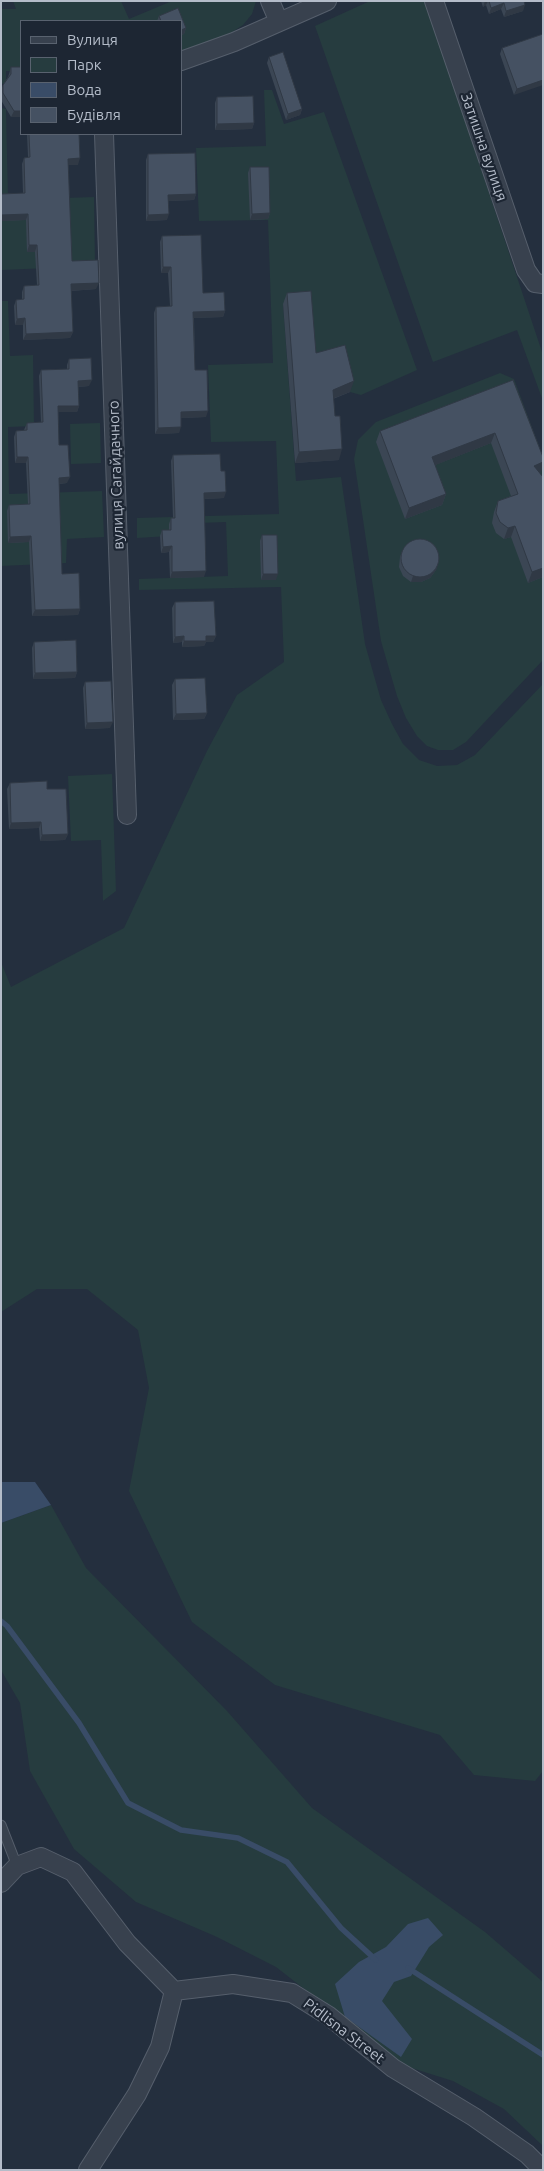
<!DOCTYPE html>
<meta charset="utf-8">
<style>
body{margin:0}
#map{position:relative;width:544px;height:2171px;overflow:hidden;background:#242f3e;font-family:Ubuntu,sans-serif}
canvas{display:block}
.frame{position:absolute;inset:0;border:2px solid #b4bcc9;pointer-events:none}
.legend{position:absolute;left:20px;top:20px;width:162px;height:115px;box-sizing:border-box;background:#1d2633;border:1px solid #59626f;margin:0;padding:6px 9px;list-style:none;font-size:15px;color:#b4bcc9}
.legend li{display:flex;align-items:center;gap:10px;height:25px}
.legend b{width:25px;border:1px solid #59626f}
</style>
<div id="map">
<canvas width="544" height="2171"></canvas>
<div class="frame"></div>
<ul class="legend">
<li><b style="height:6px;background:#38414e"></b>Вулиця</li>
<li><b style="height:14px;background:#263c3f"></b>Парк</li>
<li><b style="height:14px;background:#394c67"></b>Вода</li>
<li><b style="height:14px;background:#455162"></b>Будівля</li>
</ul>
</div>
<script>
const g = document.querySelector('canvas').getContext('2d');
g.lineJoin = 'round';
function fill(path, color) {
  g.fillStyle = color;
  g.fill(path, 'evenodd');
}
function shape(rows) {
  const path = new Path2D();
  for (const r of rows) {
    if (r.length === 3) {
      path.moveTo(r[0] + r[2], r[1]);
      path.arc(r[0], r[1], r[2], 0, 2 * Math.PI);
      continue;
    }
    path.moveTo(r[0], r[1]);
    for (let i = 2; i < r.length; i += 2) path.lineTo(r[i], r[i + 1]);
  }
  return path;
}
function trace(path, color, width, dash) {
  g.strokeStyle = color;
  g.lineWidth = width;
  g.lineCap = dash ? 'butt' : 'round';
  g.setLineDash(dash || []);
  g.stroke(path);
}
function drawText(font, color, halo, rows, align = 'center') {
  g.font = font + ' Ubuntu,sans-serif';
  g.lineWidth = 4.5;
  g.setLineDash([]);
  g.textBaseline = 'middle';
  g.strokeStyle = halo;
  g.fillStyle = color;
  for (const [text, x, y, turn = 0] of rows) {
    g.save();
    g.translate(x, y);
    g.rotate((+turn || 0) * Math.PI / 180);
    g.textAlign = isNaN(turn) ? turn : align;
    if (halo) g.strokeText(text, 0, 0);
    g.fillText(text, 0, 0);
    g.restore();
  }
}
const green = shape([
 [13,1,121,1,129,19,172,1,256,1,252,14,243,25,229,34,181,51,181,21,21,21,21,71,6,71,6,83,1,84,1,9,16,9],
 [370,1,425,1,543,355,543,401,517,330,433,362,315,26],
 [264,90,272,90,284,124,324,112,417,370,361,395,350,392,341,356,312,364,283,304,296,481,341,477,365,644,381,700,392,724,403,744,419,760,437,766,457,765,475,755,543,684,543,1771,535,1781,474,1775,440,1735,275,1685,192,1622,129,1491,149,1388,138,1330,87,1289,37,1289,1,1312,1,962,11,987,124,928,207,751,237,695,284,662,281,587,139,590,139,579,228,576,226,522,169,524,169,536,137,538,137,518,279,514,276,441,211,442,208,365,273,363,268,220,199,221,196,148,266,146],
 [1,108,6,109,8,200,94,197,95,266,1,270],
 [1,301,8,301,10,356,33,355,34,426,8,427,9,494,102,491,104,537,67,539,66,563,1,566],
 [500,373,514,379,543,457,543,660,466,742,453,750,438,750,427,746,417,736,406,718,397,696,381,641,354,459,358,440,376,422],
 [100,423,101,463,71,464,70,424],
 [112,774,116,891,103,901,101,840,71,841,68,776],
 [51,1505,86,1568,227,1711,312,1808,485,1932,543,1982,543,2146,504,2109,453,2081,402,2065,276,1967,217,1937,136,1902,74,1849,30,1771,20,1703,1,1670,1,1523]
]);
const water = shape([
 [1,1482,35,1482,51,1505,1,1523],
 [428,1918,443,1935,429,1947,411,1976,394,1982,382,2001,412,2039,401,2057,345,2017,335,1984,359,1962,386,1947,408,1924]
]);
const stream = shape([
 [1,1621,7,1626,79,1723,128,1803,181,1830,238,1838,287,1862,341,1928,376,1960],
 [408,1968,543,2055]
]);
const lane = shape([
 [1,1825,17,1866]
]);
const street = shape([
 [270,1,279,22],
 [434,1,526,270,535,283,543,284],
 [181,61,234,42,327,1],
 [104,134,127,815],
 [1,1883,17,1866,41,1857,73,1872,127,1943,174,1991],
 [174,1991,233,1984,292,1993,329,2016,393,2068,474,2117,527,2154,543,2170],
 [88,2170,137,2094,160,2047,174,1991]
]);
const wall = shape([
 [481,1,526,1,524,2,523,11,504,17,501,9,489,14,486,5,483,7],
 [178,8,186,28,184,34,181,35,181,21,157,21,159,16],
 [543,34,514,95,500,54,502,48],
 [269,57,302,109,300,115,286,120,267,63],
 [11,67,21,67,21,117,11,117,1,100,1,90,3,85,8,77,9,74],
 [217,97,254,123,252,129,215,130,215,103],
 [27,134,66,134,78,165,68,165,72,261,96,289,71,291,73,332,70,338,23,340,23,325,15,325,14,306,16,300,22,299,22,292,24,286,37,285,35,252,27,252,26,220,1,221,1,194,23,193,22,164,24,158,28,157],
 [148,154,196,194,194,200,168,201,167,220,146,221,146,160],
 [250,167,270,213,268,219,250,220,248,173],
 [162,236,203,293,225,311,223,317,194,318,195,370,206,417,181,418,179,433,155,434,154,313,156,307,170,306,168,273,161,273,160,242],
 [287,293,316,353,350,392,333,399,339,460,295,463,283,304],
 [69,359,89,386,78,387,79,406,77,412,58,412,59,445,67,483,59,484,62,574,80,609,78,615,32,616,29,542,8,543,7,511,9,505,28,504,26,463,15,463,14,437,16,431,24,430,27,423,41,423,39,376,41,370,67,370,67,365],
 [513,380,541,472,539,473,543,477,543,577,528,583,511,537,504,539,496,533,492,523,494,512,498,501,511,496,491,443,435,465,446,494,442,505,405,519,376,442,380,431],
 [173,455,221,471,224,498,204,499,204,577,170,578,169,552,161,553,160,536,162,530,169,530,169,524,171,518,173,518,171,461],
 [262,535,276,580,261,580,260,541],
 [402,551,438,564,436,570,430,578,421,582,411,582,403,576,399,567,400,557],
 [175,602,216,636,213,642,206,642,204,646,182,647,182,642,173,643,172,608],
 [34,642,77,672,75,678,33,679,32,648],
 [175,679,207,713,204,719,173,720,172,685],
 [85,682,110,728,85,729,83,688],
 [10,783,47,789,68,834,65,840,40,841,39,828,9,829,7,789]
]);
const shadedWall = shape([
 [485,1,488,1,486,5,483,7],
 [504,3,501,9,489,14,491,8],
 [525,5,523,11,504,17,506,11],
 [186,28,184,34,181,35,181,30],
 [543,80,543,85,514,95,517,89],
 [302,109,300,115,286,120,288,114],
 [14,111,21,111,21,117,11,117],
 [254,123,252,129,215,130,217,124],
 [80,158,78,165,66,165,68,159],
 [196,194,194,200,166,201,168,195],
 [270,213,268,219,250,220,252,214],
 [28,214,26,220,1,221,1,215],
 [169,214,167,220,146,221,148,215],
 [29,245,37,245,35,252,27,252],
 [163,267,171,267,168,273,161,273],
 [99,283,96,289,68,291,71,284],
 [225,311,223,317,191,318,193,312],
 [25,318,23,325,15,325,17,319],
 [73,332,70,338,23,340,26,334],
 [92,380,89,386,76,387,78,381],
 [354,381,350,392,329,400,333,390],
 [58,406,79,406,77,412,56,412],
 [208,411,206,417,179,418,181,412],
 [181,427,179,433,155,434,158,428],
 [495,433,491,443,428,468,432,457],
 [342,449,339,460,295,463,299,452],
 [17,457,28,457,26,463,15,463],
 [543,462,543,466,541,472,530,476,534,466],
 [70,477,67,483,56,484,59,478],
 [226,492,224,498,202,499,204,493],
 [446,494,442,505,405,519,409,508],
 [515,526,511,537,504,539,508,528],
 [31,536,29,542,8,543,10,537],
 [172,546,169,552,161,553,163,547],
 [438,564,436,570,430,578,421,582,411,582,413,576],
 [543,568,543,577,528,583,532,572],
 [206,571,204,577,170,578,172,572],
 [263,574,278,574,276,580,261,580],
 [80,609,78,615,32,616,35,610],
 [184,636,182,642,173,643,175,637],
 [206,636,216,636,213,642,206,642,204,646,182,647,184,641],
 [77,672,75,678,33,679,35,673],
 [207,713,204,719,173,720,176,714],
 [113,722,110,728,85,729,87,723],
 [41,822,39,828,9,829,11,823],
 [68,834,65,840,40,841,42,835]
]);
const building = shape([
 [489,1,524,1,525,5,506,11,504,3,491,8,489,1],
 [178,8,186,28,181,30,181,21,161,21,159,16,178,8],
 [543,34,543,80,517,89,502,48,543,34],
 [283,52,302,109,288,114,269,57,283,52],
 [11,67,21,67,21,111,14,111,3,93,3,85,11,74,11,67],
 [253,96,254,123,217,124,217,97,253,96],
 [29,134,79,134,80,158,68,159,72,261,98,260,99,283,71,284,73,332,26,334,25,318,17,319,16,300,24,299,24,286,39,285,37,245,29,245,28,214,1,215,1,194,25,193,24,158,30,157,29,134],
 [195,153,196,194,168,195,169,214,148,215,148,154,195,153],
 [250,167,269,167,270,213,252,214,250,167],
 [201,235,203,293,224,292,225,311,193,312,195,370,207,370,208,411,181,412,181,427,158,428,156,307,172,306,171,267,163,267,162,236,201,235],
 [311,291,316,353,345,345,354,381,333,390,335,416,340,416,342,449,299,452,287,293,311,291],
 [91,358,92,380,78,381,79,406,58,406,59,445,68,445,70,477,59,478,62,574,79,573,80,609,35,610,31,536,10,537,9,505,30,504,28,457,17,457,16,431,27,430,27,423,43,422,41,370,69,369,69,359,91,358],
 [513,380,543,457,543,462,534,466,543,477,543,568,532,572,515,526,508,528,500,522,496,513,498,501,518,494,495,433,432,457,446,494,409,508,380,431,513,380],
 [220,454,221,471,225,471,226,492,204,493,206,571,172,572,172,546,163,547,162,530,171,530,171,518,175,518,173,455,220,454],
 [262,535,277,535,278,574,263,574,262,535],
 [420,558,19],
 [214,601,216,636,206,636,206,641,184,641,184,636,175,637,175,602,214,601],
 [76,640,77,672,35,673,34,642,76,640],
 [205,678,207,713,176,714,175,679,205,678],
 [111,681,113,722,87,723,85,682,111,681],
 [47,781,47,789,66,789,68,834,42,835,41,822,11,823,10,783,47,781]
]);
const streetNames = [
 ["Затишна вулиця",484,147,71],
 ["вулиця Сагайдачного",116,475,-92],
 ["Pidlisna Street",344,2031,37]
];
fill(green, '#263c3f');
fill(water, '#394c67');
trace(stream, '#394c67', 5.5);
trace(lane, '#565f6c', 11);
trace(street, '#565f6c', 20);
trace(lane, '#38414e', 9);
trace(street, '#38414e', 18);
fill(wall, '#3b4654');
fill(shadedWall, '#303945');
fill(building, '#455162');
trace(building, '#303945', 1);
drawText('15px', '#b4bcc9', '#1d2633', streetNames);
</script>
